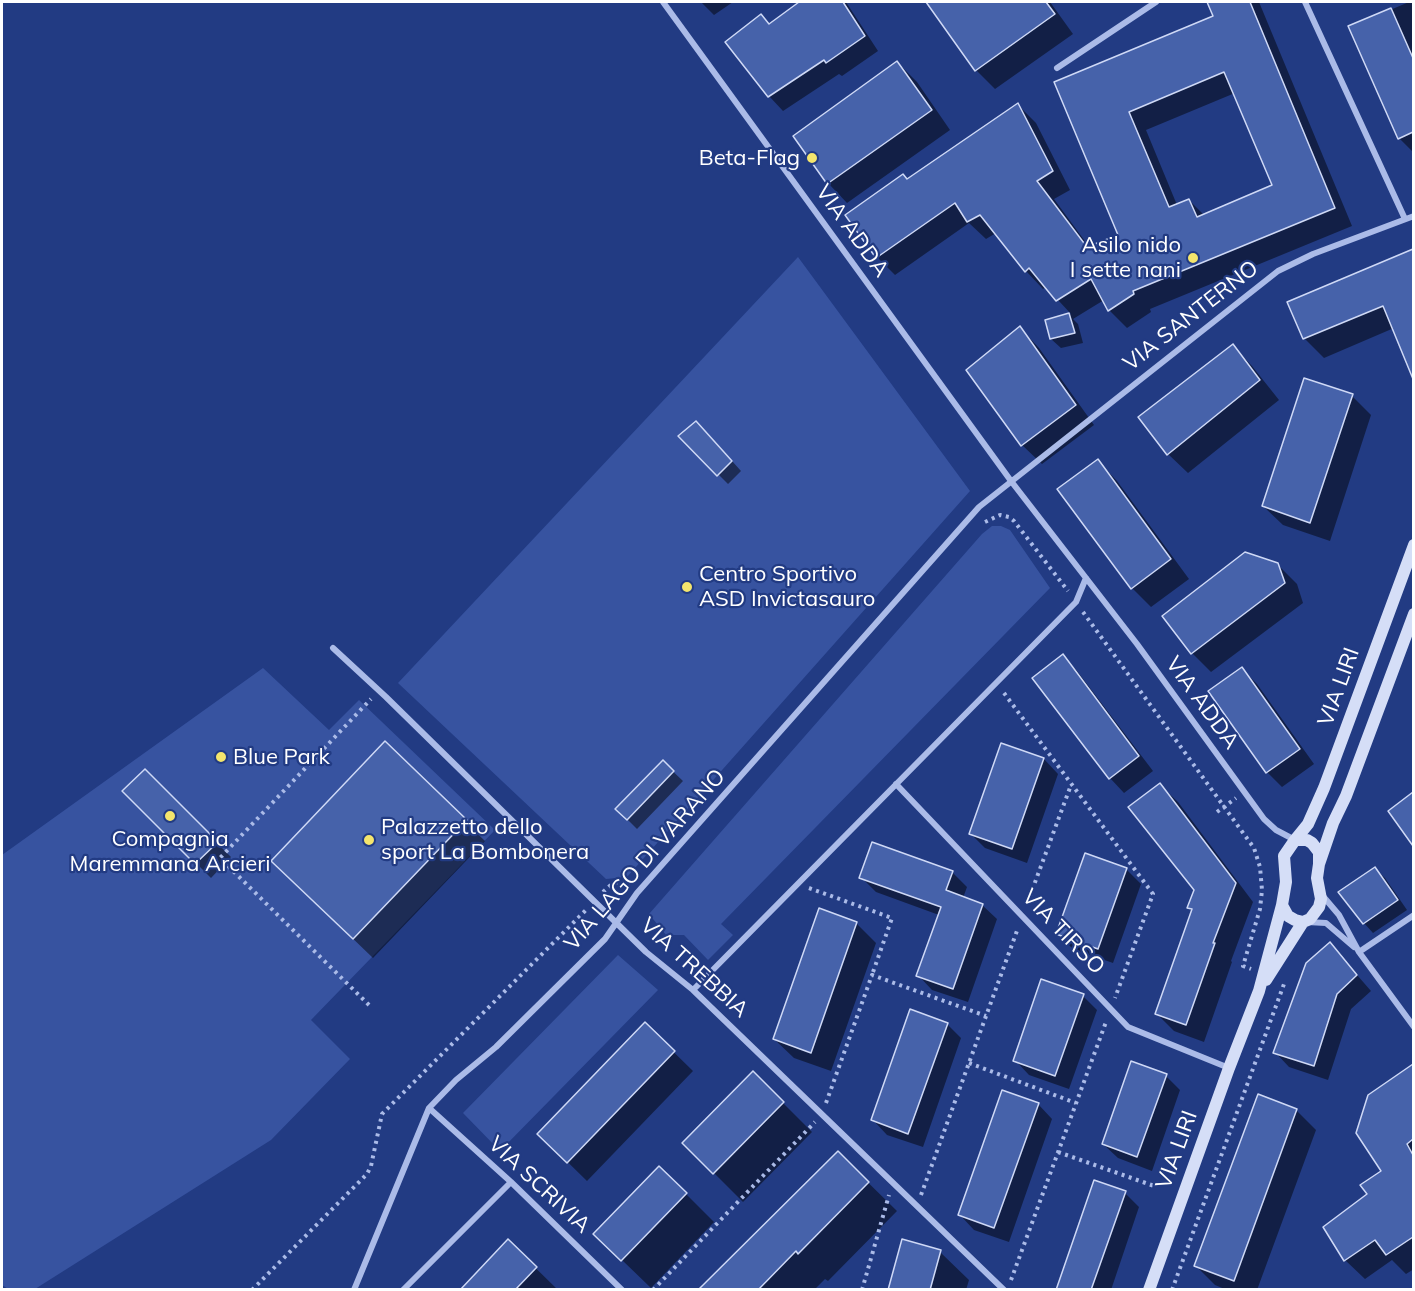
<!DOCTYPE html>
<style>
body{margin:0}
#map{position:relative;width:1415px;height:1291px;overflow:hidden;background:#223b83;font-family:Mulish,sans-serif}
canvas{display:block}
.frame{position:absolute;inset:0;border:3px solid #fff;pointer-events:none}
</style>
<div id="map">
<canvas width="1415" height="1291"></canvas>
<div class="frame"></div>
</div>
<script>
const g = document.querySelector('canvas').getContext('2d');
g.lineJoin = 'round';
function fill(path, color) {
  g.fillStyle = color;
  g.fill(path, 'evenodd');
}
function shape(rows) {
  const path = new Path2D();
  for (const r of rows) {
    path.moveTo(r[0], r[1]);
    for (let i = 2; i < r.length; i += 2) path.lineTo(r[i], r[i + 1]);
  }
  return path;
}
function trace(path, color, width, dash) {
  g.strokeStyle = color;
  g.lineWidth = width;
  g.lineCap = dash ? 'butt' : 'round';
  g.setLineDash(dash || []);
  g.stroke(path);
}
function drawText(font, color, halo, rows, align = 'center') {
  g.font = font + ' Mulish,sans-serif';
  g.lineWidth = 4.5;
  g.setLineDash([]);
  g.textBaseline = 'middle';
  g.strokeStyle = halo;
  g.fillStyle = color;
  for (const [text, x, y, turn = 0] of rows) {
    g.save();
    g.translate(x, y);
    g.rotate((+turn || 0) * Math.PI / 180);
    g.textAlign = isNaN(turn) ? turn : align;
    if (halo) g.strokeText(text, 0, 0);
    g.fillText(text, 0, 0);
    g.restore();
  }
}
const green = shape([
 [798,257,970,491,627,877,606,879,398,683],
 [992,526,1001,526,1010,530,1050,588,721,924,733,935,708,960,684,935,666,935,649,914,982,534],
 [263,668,329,730,359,700,495,830,311,1020,350,1059,271,1140,35,1289,8,1289,2,1285,2,855],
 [618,955,658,990,500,1151,463,1113]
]);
const shadow = shape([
 [701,2,733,2,714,15],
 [802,2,846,2,878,51,842,76,839,74,783,111,769,96,761,16,771,25],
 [928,2,1050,2,1073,34,995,89,976,70],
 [1209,2,1259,2,1352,226,1150,309,1151,312,1127,328,1109,310,1104,300,1073,319,1078,324,1083,343,1061,348,1051,339,1047,321,1071,314,1046,287,1043,289,1026,271,996,233,986,239,969,223,895,275,877,257,847,215,908,180,1018,105,1036,123,1070,190,1054,199,1090,248,1120,236,1056,83,1215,16],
 [1235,93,1274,186,1204,215,1189,200,1177,205,1146,130],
 [1409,2,1414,2,1414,153,1399,138,1350,27],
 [897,62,917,82,950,130,847,203,828,183,795,136],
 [1414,250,1414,365,1406,358,1394,328,1324,358,1304,338,1289,303],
 [1020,328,1039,348,1094,425,1042,464,1022,445],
 [1233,346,1252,366,1279,400,1188,473,1168,454],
 [1352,396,1371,415,1330,541,1283,525,1263,506],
 [706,432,741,471,728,484,680,436],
 [1098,461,1117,481,1189,579,1151,607,1132,588],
 [1277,564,1297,584,1303,603,1211,672,1192,653],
 [1063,656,1077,671,1153,771,1124,793,1110,778],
 [1242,669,1257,684,1314,764,1282,787,1267,772,1210,692],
 [385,744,485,841,373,958,292,880],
 [1002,744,1044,759,1058,774,1027,863,985,848,971,834],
 [663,762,683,781,637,829,617,809],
 [145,771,231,857,211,878,124,791],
 [1160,785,1178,802,1253,902,1231,961,1232,962,1204,1042,1174,1031,1156,1013,1192,911,1188,907,1195,890],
 [1414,794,1414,843,1390,811],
 [1126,869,1141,884,1113,963,1073,949,1058,934],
 [1375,869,1385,878,1407,910,1373,933,1364,923],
 [952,872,967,887,963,898,982,905,997,919,968,1002,932,990,918,975,939,915,876,892,861,877],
 [856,923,876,943,831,1071,794,1058,774,1039],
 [1330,944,1371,991,1351,1009,1328,1080,1289,1067,1275,1052],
 [1083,996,1097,1010,1069,1089,1029,1075,1015,1060],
 [645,1024,693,1071,587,1181,539,1134],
 [947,1024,961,1038,923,1147,887,1135,873,1120],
 [1414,1066,1414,1269,1406,1274,1392,1260,1365,1279,1345,1260,1369,1194,1383,1171,1370,1096],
 [753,1073,812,1132,743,1202,684,1143],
 [1166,1076,1180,1090,1152,1171,1118,1158,1103,1144],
 [1038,1104,1052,1119,1009,1242,974,1230,960,1215],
 [1296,1110,1316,1130,1257,1290,1227,1290,1215,1285,1196,1266],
 [838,1153,897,1211,828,1281,825,1279,814,1290,700,1290],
 [1125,1193,1139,1207,1111,1290,1058,1290],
 [686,1194,714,1222,651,1288,595,1234],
 [508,1241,558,1290,462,1290],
 [940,1252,969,1280,966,1290,889,1290]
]);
const building = shape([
 [799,2,843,2,865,36,826,63,824,60,768,97,725,42,761,14,769,24,799,2],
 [926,2,1046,2,1055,14,975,71,926,2],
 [1207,2,1250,2,1335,208,1133,291,1134,294,1108,311,1091,279,1056,301,1029,268,1025,272,980,215,967,222,955,203,876,258,845,215,903,174,907,179,1018,103,1053,171,1037,181,1087,247,1118,235,1054,82,1213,16,1207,2],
 [1224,72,1272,185,1197,217,1189,199,1169,207,1129,112,1224,72],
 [1391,8,1413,58,1413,132,1398,139,1348,26,1391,8],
 [897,61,932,110,827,184,793,136,897,61],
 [1413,249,1413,379,1383,306,1303,339,1287,302,1413,249],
 [1069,313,1075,333,1050,339,1045,320,1069,313],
 [1020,326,1076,405,1021,446,966,370,1020,326],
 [1233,344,1260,380,1167,455,1138,417,1233,344],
 [1304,378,1353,394,1310,523,1262,506,1304,378],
 [696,421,732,461,717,476,678,436,696,421],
 [1098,459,1171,559,1131,589,1057,489,1098,459],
 [1245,552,1278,563,1285,583,1191,654,1162,616,1245,552],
 [1063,654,1139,756,1109,779,1032,678,1063,654],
 [1242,667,1300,749,1266,773,1208,691,1242,667],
 [385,741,467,820,353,939,271,861,385,741],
 [1001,743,1044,758,1012,849,969,834,1001,743],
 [663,760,674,771,627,820,615,809,663,760],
 [145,769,218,842,195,864,122,791,145,769],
 [1160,783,1236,883,1213,943,1215,943,1186,1025,1155,1014,1192,909,1187,908,1194,890,1128,807,1160,783],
 [1413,792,1413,846,1388,811,1413,792],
 [872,842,953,871,946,890,983,904,953,989,916,976,941,907,859,878,872,842],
 [1085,853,1127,868,1098,949,1056,934,1085,853],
 [1375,867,1398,900,1363,924,1338,892,1375,867],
 [819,908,857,922,811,1053,773,1039,819,908],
 [1330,942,1357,975,1337,994,1314,1066,1273,1053,1306,963,1330,942],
 [1041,979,1084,994,1055,1076,1013,1061,1041,979],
 [910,1009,948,1023,908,1134,871,1120,910,1009],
 [645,1022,675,1051,567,1163,537,1134,645,1022],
 [1131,1061,1167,1074,1137,1157,1102,1144,1131,1061],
 [1413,1064,1413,1139,1407,1144,1413,1155,1413,1237,1386,1255,1375,1240,1344,1261,1323,1227,1367,1194,1360,1185,1381,1171,1356,1133,1368,1095,1413,1064],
 [753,1071,784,1102,713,1174,682,1143,753,1071],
 [1002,1090,1039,1103,994,1228,958,1215,1002,1090],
 [1258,1094,1297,1109,1234,1281,1194,1266,1258,1094],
 [838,1151,869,1182,798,1254,796,1251,758,1290,698,1290,838,1151],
 [659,1166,687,1193,621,1261,593,1234,659,1166],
 [1094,1180,1126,1191,1091,1290,1056,1290,1094,1180],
 [508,1239,537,1267,515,1290,460,1290,508,1239],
 [902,1239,941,1250,930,1290,888,1290,902,1239]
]);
const path = shape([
 [985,522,1000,515,1009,517,1014,521,1068,591],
 [1083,612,1254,848,1260,867,1262,890,1260,909,1243,966,1251,969],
 [1004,693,1153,894,1115,998],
 [1217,812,1236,798],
 [809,888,892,918,872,975],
 [603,892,613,883,619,882,629,886],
 [1027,904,1071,785],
 [369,1005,220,858,371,699],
 [969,1063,1076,1103],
 [826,1103,872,975,986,1016],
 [1058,1152,1157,1187],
 [921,1195,1018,928],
 [1011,1280,1106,1022],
 [252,1290,367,1174,371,1166,382,1114,587,909],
 [653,1290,815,1122],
 [862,1290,889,1195],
 [1172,1290,1284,984]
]);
const minor = shape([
 [663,2,1011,481,1137,644,1264,819,1276,830,1295,840],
 [1305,2,1405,219],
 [1057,68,1156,2],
 [333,648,386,697,646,952,693,990,1004,1290],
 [896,784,1128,1027,1229,1068],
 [1322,895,1339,915,1359,952,1414,1027],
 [1307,922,1326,923,1354,947],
 [1359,952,1414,915],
 [693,990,1076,602,1086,578],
 [429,1108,511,1182,622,1290],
 [354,1290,429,1108,456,1080,496,1047,605,939,637,893,979,507,1278,271,1313,254,1414,216],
 [403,1290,511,1182]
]);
const secondary = shape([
 [1295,840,1308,824,1324,788,1414,545],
 [1319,864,1319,852,1312,843,1307,840,1295,840,1284,856,1286,882,1282,905,1288,916,1295,920,1303,922,1310,919,1319,907,1321,899,1317,878,1319,864,1333,823,1346,796,1414,614],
 [1266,980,1303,922],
 [1149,1290,1229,1068,1259,991,1282,905]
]);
const markers = [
 [812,158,6,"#f4e56d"],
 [1193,258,6,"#f4e56d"],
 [687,587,6,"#f4e56d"],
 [221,757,6,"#f4e56d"],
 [170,816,6,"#f4e56d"],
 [369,840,6,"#f4e56d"]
];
const poiNames = [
 ["Beta-Flag",800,158,"right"],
 ["Asilo nido",1181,245,"right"],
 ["I sette nani",1181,270,"right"],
 ["Centro Sportivo",699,574],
 ["ASD Invictasauro",699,599],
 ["Blue Park",233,757],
 ["Palazzetto dello",381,827],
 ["sport La Bombonera",381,852],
 ["Compagnia",170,839,"center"],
 ["Maremmana Arcieri",170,864,"center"]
];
const streetNames = [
 ["VIA ADDA",852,231,54],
 ["VIA SANTERNO",1191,316,-38],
 ["VIA LIRI",1339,687,-70],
 ["VIA ADDA",1202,703,54],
 ["VIA LAGO DI VARANO",645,860,-49],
 ["VIA TIRSO",1063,932,46],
 ["VIA TREBBIA",694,968,42],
 ["VIA LIRI",1177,1150,-70],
 ["VIA SCRIVIA",539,1185,43]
];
fill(green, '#3753a0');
fill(shadow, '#0007');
fill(building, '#4662aa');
trace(building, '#cfd9f6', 1.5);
trace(path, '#abbbe8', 4, [3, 4.5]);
trace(minor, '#abbbe8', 6);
trace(secondary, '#d5def7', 12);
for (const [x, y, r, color] of markers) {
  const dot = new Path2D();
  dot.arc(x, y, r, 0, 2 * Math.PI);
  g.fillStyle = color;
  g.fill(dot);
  trace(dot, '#223b83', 2);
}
drawText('22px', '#fff', '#223b83', poiNames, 'left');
drawText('22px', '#fff', '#223b83', streetNames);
</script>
